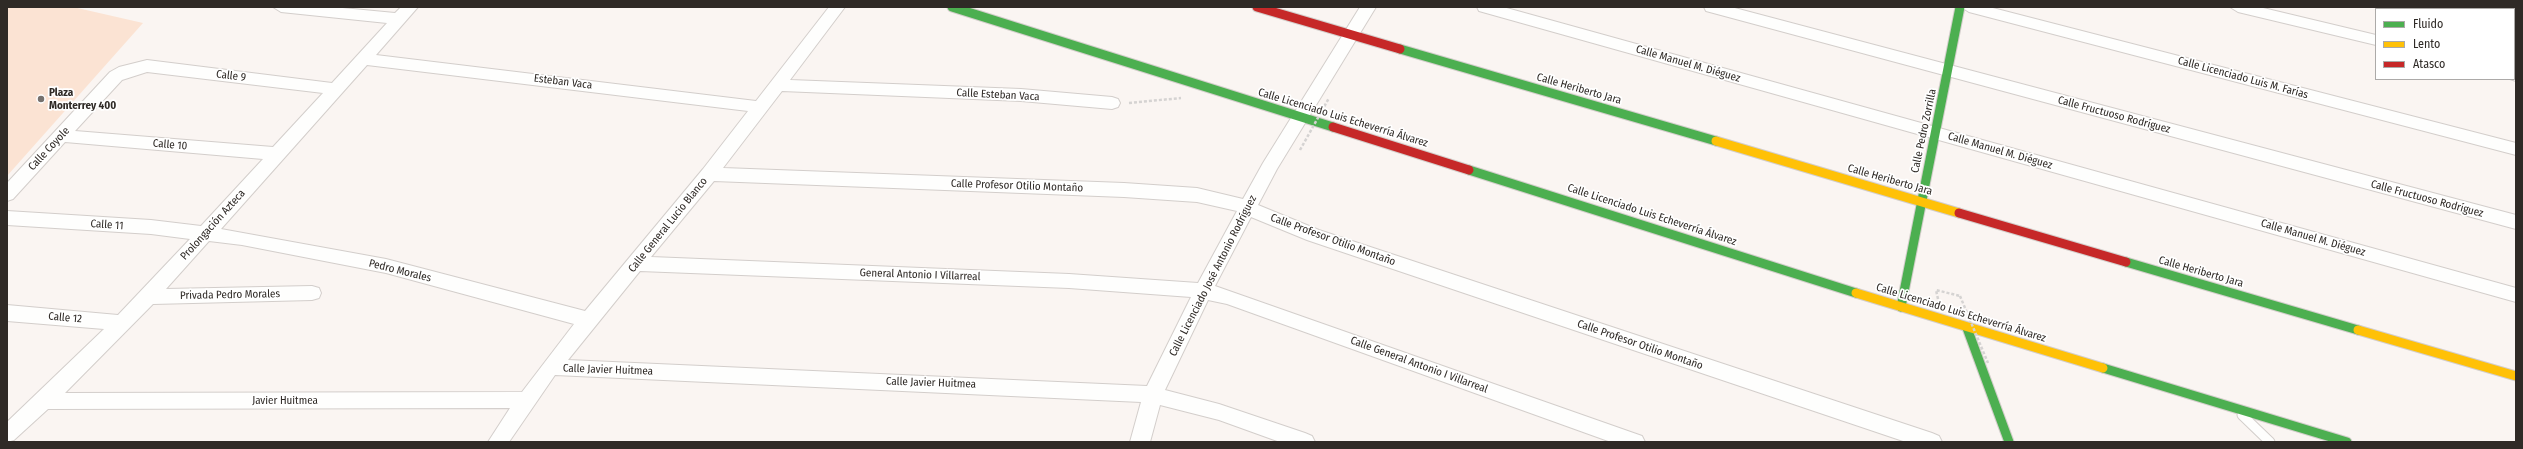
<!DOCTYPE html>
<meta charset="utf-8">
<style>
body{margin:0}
#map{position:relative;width:2523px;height:449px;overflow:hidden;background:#faf5f2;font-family:"Fira Sans Condensed",sans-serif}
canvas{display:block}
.frame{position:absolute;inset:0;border:8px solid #2f2a26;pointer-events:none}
.legend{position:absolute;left:2375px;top:8px;width:140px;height:72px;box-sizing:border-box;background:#fff;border:1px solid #acaaa8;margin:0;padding:5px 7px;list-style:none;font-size:12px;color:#2f2a26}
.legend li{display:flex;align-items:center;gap:8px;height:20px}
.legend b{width:20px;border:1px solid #acaaa8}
</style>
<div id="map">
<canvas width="2523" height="449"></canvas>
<div class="frame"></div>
<ul class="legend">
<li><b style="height:5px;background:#4caf50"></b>Fluido</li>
<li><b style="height:5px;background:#ffc107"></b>Lento</li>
<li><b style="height:5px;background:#c62828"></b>Atasco</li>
</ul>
</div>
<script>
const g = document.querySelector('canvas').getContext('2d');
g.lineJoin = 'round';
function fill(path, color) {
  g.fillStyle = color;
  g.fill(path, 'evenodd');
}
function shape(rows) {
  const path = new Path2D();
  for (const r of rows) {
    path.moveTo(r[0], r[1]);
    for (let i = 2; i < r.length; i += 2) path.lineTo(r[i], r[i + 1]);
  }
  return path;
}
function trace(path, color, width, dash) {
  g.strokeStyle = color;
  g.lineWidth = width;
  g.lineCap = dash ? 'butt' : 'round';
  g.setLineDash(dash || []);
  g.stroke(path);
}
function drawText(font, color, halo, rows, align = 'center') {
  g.font = font + ' "Fira Sans Condensed",sans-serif';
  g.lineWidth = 3.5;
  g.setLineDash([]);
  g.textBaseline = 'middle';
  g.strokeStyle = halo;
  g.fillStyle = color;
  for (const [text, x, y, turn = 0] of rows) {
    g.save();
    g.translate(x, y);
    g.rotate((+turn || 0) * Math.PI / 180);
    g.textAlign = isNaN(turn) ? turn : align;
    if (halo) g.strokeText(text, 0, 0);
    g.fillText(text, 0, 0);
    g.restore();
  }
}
const green = shape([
 [7,7,73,7,143,23,7,176]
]);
const path = shape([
 [1129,103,1181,98],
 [1938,299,1936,290,1960,296]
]);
const lane = shape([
 [2242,415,2270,442]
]);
const street = shape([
 [273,7,332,7,395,13,401,7,418,7,376,55,756,101,829,7,845,7,790,80,1021,89,1112,97,1118,99,1120,103,1118,107,1112,109,1021,101,782,91,723,168,1124,183,1197,188,1243,199,1263,163,1360,7,1376,7,1277,169,1258,205,1319,230,1932,433,1939,436,1942,442,1906,442,1307,240,1251,217,1215,286,1642,436,1645,442,1611,442,1227,304,1208,300,1165,390,1219,404,1305,433,1312,436,1315,442,1280,442,1219,420,1160,405,1150,442,1130,442,1141,402,555,375,509,442,488,442,510,408,48,409,14,440,7,442,7,422,104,329,7,321,7,305,118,315,190,239,151,234,7,225,7,211,151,220,201,226,263,159,65,142,13,199,7,201,7,183,110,72,119,67,147,60,332,83,387,23,281,12,273,7],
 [367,65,748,111,703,169,585,311,386,259,221,229,367,65],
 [147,72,323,93,273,147,75,131,122,80,147,72],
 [714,181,1124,197,1197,202,1237,211,1198,283,1069,274,651,257,714,181],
 [209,241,242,245,386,273,574,324,522,392,65,393,153,304,312,300,319,298,321,293,319,288,312,286,166,289,209,241],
 [640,271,1069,288,1191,297,1147,386,568,360,640,271],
 [1477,7,1503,7,2516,288,2516,302,1479,11,1477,7],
 [1704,7,1731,7,2516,215,2516,229,1706,11,1704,7],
 [1961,7,1989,7,2516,143,2516,155,1969,12,1961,7],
 [2230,7,2259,7,2376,35,2376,45,2238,12,2230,7],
 [2484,7,2516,7,2516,18,2514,18,2514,9,2485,9,2484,7],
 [2514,68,2516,69,2516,81,2510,79,2514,79,2514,68]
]);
const fast = shape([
 [952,7,1333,127],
 [1400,49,1716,141],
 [1469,170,1856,293],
 [2126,262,2358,330],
 [1901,307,1960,7],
 [1967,328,2009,442],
 [2103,368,2347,442]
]);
const slow = shape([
 [1716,141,1959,213],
 [1856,293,2103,368],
 [2358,330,2516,376]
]);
const jam = shape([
 [1257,7,1400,49],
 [1333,127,1469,170],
 [1959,213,2126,262]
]);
const pathBridge = shape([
 [1300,150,1329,98],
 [1960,296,1988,363]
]);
const markers = [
 [41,99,4,"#76716d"]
];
const streetNames = [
 ["Calle Manuel M. Diéguez",1688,64,16],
 ["Calle 9",231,76,7],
 ["Calle Licenciado Luis M. Farías",2243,78,15],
 ["Esteban Vaca",563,82,7],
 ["Calle Heriberto Jara",1579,89,16],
 ["Calle Esteban Vaca",998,95,3],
 ["Calle Fructuoso Rodríguez",2114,115,15],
 ["Calle Licenciado Luis Echeverría Álvarez",1343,118,17],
 ["Calle Pedro Zorrilla",1924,131,-78],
 ["Calle 10",170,145,5],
 ["Calle Coyole",49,149,-47],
 ["Calle Manuel M. Diéguez",2000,151,16],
 ["Calle Heriberto Jara",1890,180,16],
 ["Calle Profesor Otilio Montaño",1017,186,2],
 ["Calle Fructuoso Rodríguez",2427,199,15],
 ["Calle Licenciado Luis Echeverría Álvarez",1652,215,18],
 ["Calle 11",107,225,4],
 ["Prolongación Azteca",213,225,-48],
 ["Calle General Lucio Blanco",668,225,-51],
 ["Calle Manuel M. Diéguez",2313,238,16],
 ["Calle Profesor Otilio Montaño",1333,240,20],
 ["Pedro Morales",400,271,14],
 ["Calle Heriberto Jara",2201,272,16],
 ["General Antonio I Villarreal",920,275,2],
 ["Calle Licenciado José Antonio Rodríguez",1213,276,-63],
 ["Privada Pedro Morales",230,295,-1],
 ["Calle Licenciado Luis Echeverría Álvarez",1961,313,17],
 ["Calle 12",65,318,5],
 ["Calle Profesor Otilio Montaño",1640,345,19],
 ["Calle General Antonio I Villarreal",1419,365,20],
 ["Calle Javier Huitmea",608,370,2],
 ["Calle Javier Huitmea",931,383,2],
 ["Javier Huitmea",285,401]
];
const poiNames = [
 ["Plaza",49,93],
 ["Monterrey 400",49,106]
];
fill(green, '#fbe3d3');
trace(lane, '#d3cecb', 11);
trace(street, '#d3cecb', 2);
trace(fast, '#d3cecb', 11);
trace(slow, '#d3cecb', 11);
trace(jam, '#d3cecb', 11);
trace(path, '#d5d3d2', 2.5, [3, 2]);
trace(lane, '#fefefd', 9);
fill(street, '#fefefd');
trace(fast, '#4caf50', 9);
trace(slow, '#ffc107', 9);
trace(jam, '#c62828', 9);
trace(pathBridge, '#d5d3d2', 2.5, [3, 2]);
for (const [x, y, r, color] of markers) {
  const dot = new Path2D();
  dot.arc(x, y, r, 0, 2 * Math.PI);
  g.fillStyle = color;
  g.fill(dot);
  trace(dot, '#fff', 1.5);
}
drawText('11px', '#2f2a26', '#fff', streetNames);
drawText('bold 11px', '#2f2a26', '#fff', poiNames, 'left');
</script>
